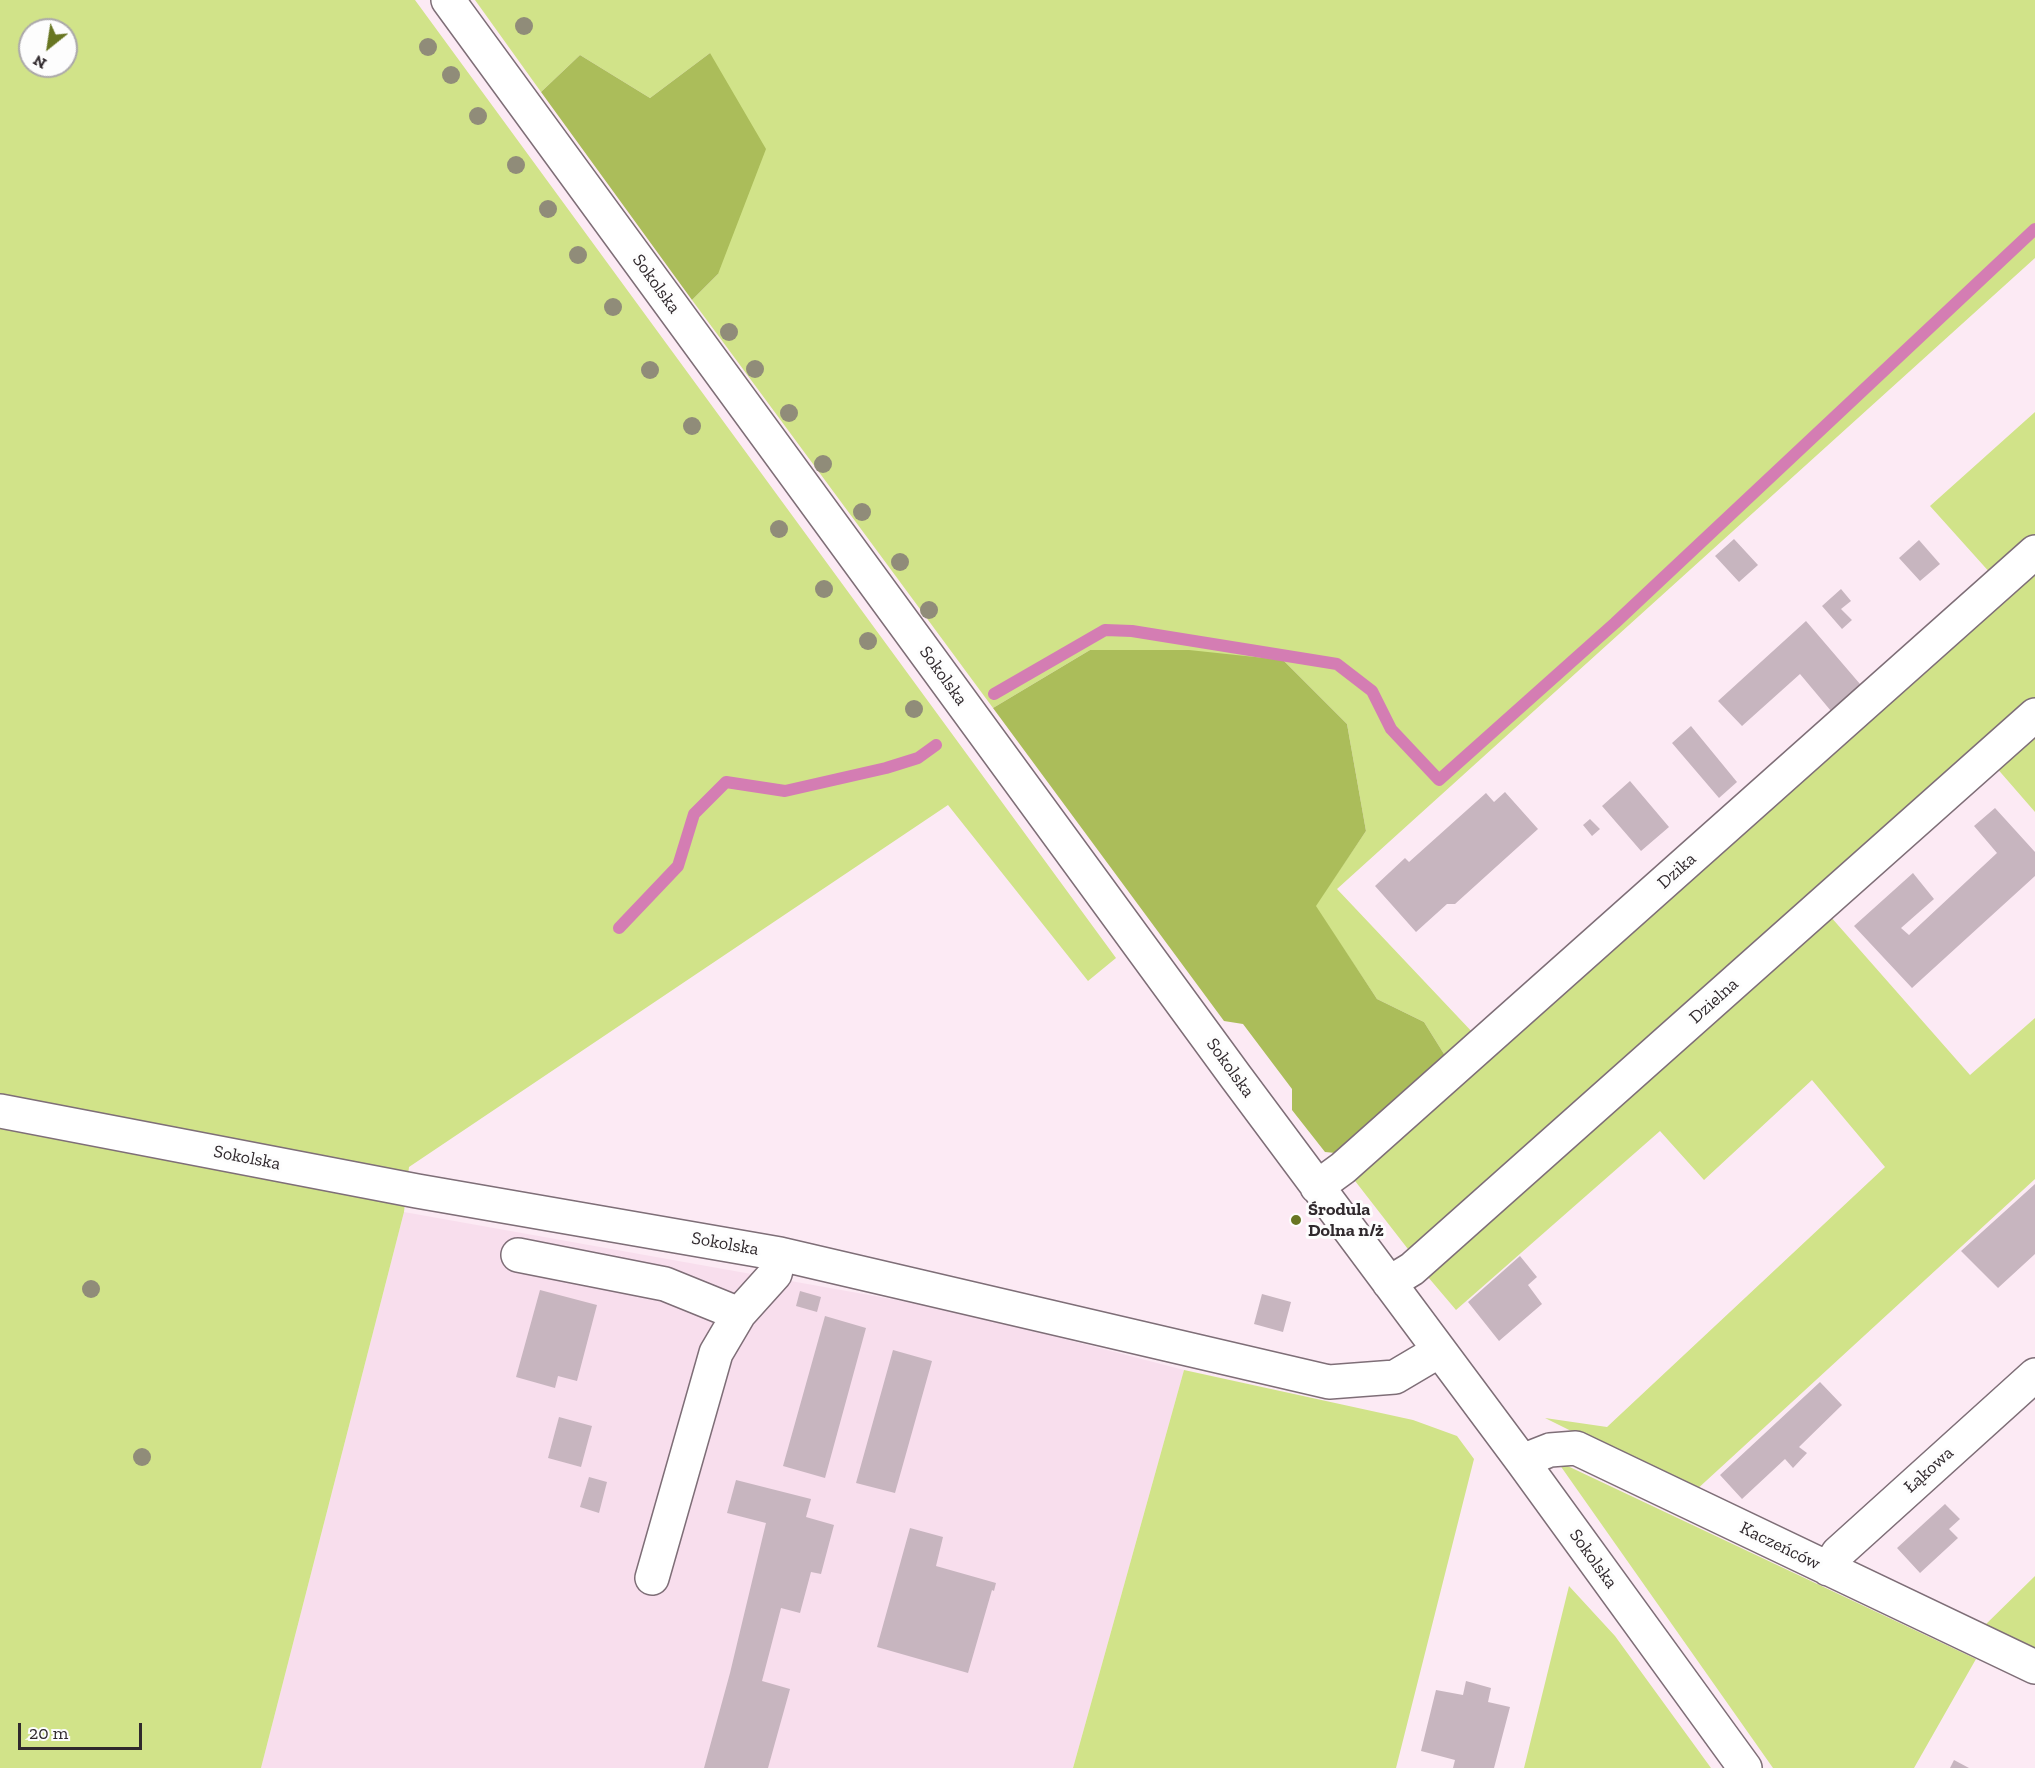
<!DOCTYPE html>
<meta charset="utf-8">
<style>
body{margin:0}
#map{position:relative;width:2035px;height:1768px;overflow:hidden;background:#fceaf4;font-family:"Zilla Slab",serif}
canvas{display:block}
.north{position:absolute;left:18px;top:18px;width:60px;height:60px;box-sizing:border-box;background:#fdfdfd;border:2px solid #aba8aa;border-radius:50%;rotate:210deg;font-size:16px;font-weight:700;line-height:24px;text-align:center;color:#30292d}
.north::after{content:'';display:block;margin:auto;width:21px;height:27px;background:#687622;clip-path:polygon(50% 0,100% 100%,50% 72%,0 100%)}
.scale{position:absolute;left:18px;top:1723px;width:124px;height:27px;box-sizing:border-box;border:3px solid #30292d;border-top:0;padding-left:8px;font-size:18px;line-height:21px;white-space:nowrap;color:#30292d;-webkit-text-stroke:4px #fdfdfd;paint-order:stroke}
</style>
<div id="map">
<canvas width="2035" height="1768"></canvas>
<div class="north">N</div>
<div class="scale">20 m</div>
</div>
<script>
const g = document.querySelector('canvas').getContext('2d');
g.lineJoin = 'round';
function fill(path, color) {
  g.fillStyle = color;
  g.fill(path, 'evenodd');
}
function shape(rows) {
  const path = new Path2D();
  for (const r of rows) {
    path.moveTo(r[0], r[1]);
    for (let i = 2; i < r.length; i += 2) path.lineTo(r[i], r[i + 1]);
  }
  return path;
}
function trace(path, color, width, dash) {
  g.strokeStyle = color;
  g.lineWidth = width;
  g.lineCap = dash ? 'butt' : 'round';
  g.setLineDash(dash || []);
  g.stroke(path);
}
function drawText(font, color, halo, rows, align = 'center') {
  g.font = font + ' "Zilla Slab",serif';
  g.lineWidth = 6;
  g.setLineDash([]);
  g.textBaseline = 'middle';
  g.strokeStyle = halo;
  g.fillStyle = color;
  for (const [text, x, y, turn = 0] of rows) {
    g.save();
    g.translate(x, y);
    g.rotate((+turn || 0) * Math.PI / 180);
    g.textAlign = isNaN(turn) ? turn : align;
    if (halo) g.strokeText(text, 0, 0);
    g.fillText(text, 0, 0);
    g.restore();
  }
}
const built = shape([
 [404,1212,953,1310,1184,1370,1073,1768,261,1768]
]);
const green = shape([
 [0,0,415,0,1116,958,1088,981,948,805,409,1167,404,1212,261,1768,0,1768],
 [30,30,66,30,66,66,30,66],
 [475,0,2035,0,2035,258,1337,889,1475,1035,1449,1062,1424,1022,1377,999,1315,906,1366,831,1347,724,1283,660,1090,650,993,708,692,300,718,274,710,53,650,98,580,55,541,92],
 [2035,412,2035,536,1992,575,1930,506],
 [2035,565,2035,704,1411,1253,1352,1177],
 [2035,731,2035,812,1995,766],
 [1830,916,1970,1075,2035,1018,2035,1179,1694,1492,1545,1418,1607,1427,1885,1167,1812,1080,1704,1180,1660,1131,1456,1310,1428,1277],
 [1184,1370,1413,1420,1457,1436,1474,1459,1396,1768,1073,1768],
 [1557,1461,1976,1659,1914,1768,1773,1768],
 [2035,1576,2035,1654,1981,1629],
 [1569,1586,1615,1636,1711,1768,1524,1768]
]);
const forest = shape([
 [710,53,766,149,718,274,692,300,541,92,580,55,650,98],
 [1090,650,1189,650,1283,660,1347,724,1366,831,1316,906,1377,999,1424,1022,1449,1062,1346,1154,1325,1152,1292,1110,1292,1089,1243,1024,1224,1021,993,708]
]);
const stream = shape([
 [994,694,1105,630,1132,631,1337,664,1372,691,1391,729,1439,780,1615,623,2035,229],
 [619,928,678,866,694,814,726,782,785,791,886,768,918,758,936,745]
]);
const building = shape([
 [1734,539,1758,565,1739,582,1715,556],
 [1919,540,1940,564,1920,581,1899,558],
 [1841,589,1851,601,1841,609,1852,620,1842,629,1822,606],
 [1806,621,1860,684,1831,711,1800,674,1742,726,1718,701],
 [1691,726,1737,782,1719,798,1672,743],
 [1630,781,1669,827,1641,851,1602,806],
 [1505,792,1538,829,1455,904,1447,904,1416,932,1375,886,1405,858,1409,862,1486,793,1494,802],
 [1995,808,2035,852,2035,876,1912,988,1854,926,1913,873,1934,899,1901,928,1909,935,1997,853,1974,826],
 [1590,819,1600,829,1592,836,1583,825],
 [2035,1184,2035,1254,1998,1288,1961,1251],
 [1520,1256,1537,1277,1528,1285,1542,1304,1499,1341,1468,1302],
 [540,1290,597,1305,577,1381,558,1376,555,1388,516,1377],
 [800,1291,821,1297,817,1312,796,1306],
 [1262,1294,1291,1302,1283,1332,1254,1324],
 [825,1316,866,1328,825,1478,783,1466],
 [893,1350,932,1361,895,1493,856,1483],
 [1820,1382,1842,1405,1799,1447,1807,1453,1793,1468,1785,1459,1742,1499,1720,1475],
 [559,1417,592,1426,581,1467,548,1458],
 [589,1477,607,1482,599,1513,580,1507],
 [736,1480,811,1499,806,1517,834,1525,821,1574,811,1572,800,1613,781,1608,762,1681,790,1689,768,1768,704,1768,730,1673,766,1523,727,1513],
 [1945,1504,1960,1519,1949,1529,1958,1538,1920,1573,1897,1548],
 [910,1528,943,1537,936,1566,996,1583,994,1591,992,1590,968,1673,877,1647],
 [1466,1681,1491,1688,1488,1702,1510,1707,1494,1768,1453,1768,1455,1760,1421,1751,1436,1690,1463,1695],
 [1954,1760,1969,1768,1950,1768]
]);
const minor = shape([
 [448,0,1236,1077,1522,1461,1745,1768],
 [0,1111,417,1191,780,1254,1329,1382,1395,1377,1439,1351],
 [1317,1187,1343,1168,2035,552],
 [518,1255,665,1284,739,1314],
 [1389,1283,1412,1269,2035,715],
 [1522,1461,1550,1450,1576,1448,2035,1667],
 [1828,1569,1838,1553,2035,1375],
 [652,1578,716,1353,739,1314,775,1274,780,1254]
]);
const trees = [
 [524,26],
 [428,47],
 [451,75],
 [478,116],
 [516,165],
 [548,209],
 [578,255],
 [613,307],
 [729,332],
 [755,369],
 [650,370],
 [789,413],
 [692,426],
 [823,464],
 [862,512],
 [779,529],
 [900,562],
 [824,589],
 [929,610],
 [868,641],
 [914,709],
 [91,1289],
 [142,1457]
];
const markers = [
 [1296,1220,6,"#687622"]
];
const streetNames = [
 ["Sokolska",656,284,54],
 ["Sokolska",943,676,54],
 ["Dzika",1677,871,-42],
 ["Dzielna",1714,1001,-42],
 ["Sokolska",1230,1068,54],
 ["Sokolska",247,1158,11],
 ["Sokolska",725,1244,10],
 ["Łąkowa",1929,1470,-42],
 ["Kaczeńców",1780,1546,26],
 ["Sokolska",1593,1559,54]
];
const poiNames = [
 ["Środula",1308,1210],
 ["Dolna n/ż",1308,1231]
];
fill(built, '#f8deed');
fill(green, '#d1e389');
fill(forest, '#abbd5a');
trace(stream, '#d47db3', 12);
fill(building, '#c7b5bf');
trace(minor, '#7e6e77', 36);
trace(minor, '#fff', 33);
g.fillStyle = '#908c79';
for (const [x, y] of trees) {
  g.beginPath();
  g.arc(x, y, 9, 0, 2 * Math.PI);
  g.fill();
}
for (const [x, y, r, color] of markers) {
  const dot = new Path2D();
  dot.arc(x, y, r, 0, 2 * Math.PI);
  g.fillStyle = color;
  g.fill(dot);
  trace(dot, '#fdfdfd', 2);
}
drawText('18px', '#30292d', '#fdfdfd', streetNames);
drawText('bold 18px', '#30292d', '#fdfdfd', poiNames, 'left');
</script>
